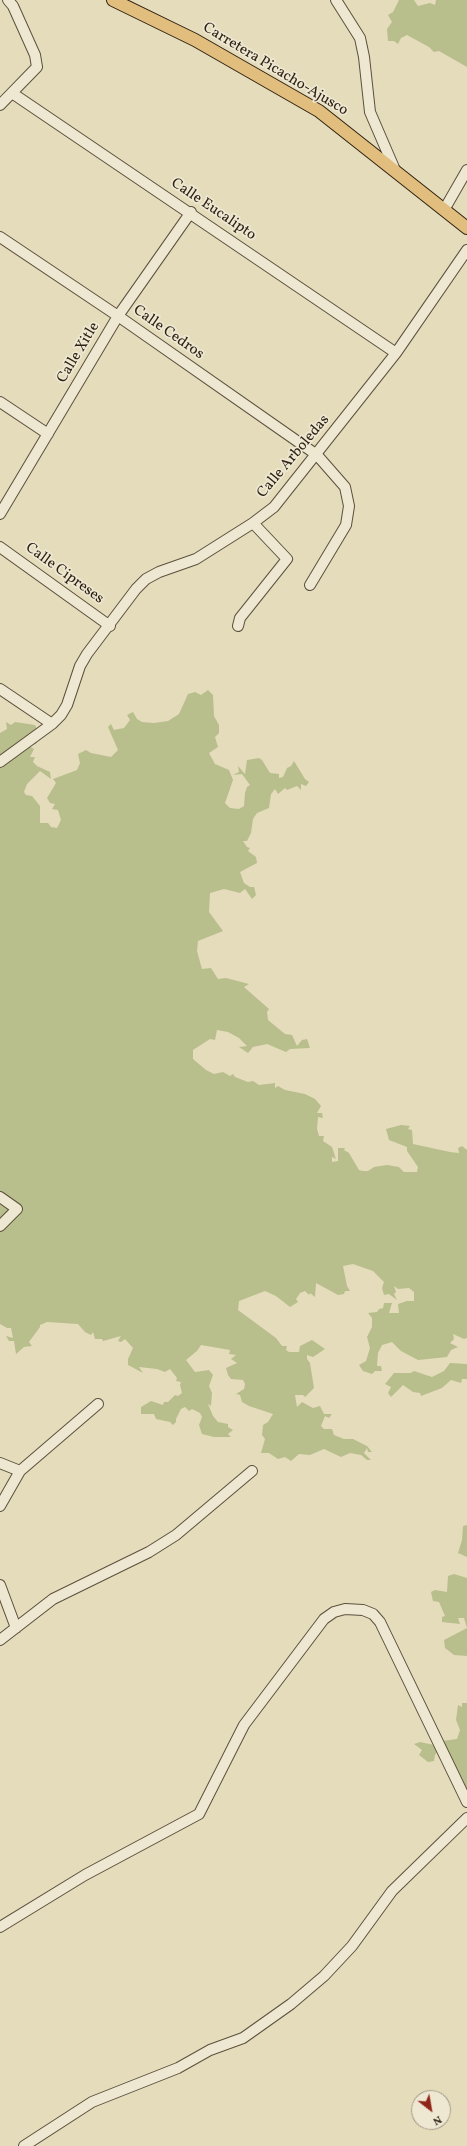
<!DOCTYPE html>
<style>
body{margin:0}
#map{position:relative;width:467px;height:2146px;overflow:hidden;background:#e5dcbb;font-family:Vollkorn,serif}
canvas{display:block}
.north{position:absolute;left:411px;top:2090px;width:40px;height:40px;box-sizing:border-box;background:#eee8d3;border:1px solid #a29886;border-radius:50%;rotate:149deg;font-size:11px;font-weight:700;line-height:16px;text-align:center;color:#2f2113}
.north::after{content:'';display:block;margin:auto;width:14px;height:18px;background:#8f2418;clip-path:polygon(50% 0,100% 100%,50% 72%,0 100%)}
</style>
<div id="map">
<canvas width="467" height="2146"></canvas>
<div class="north">N</div>
</div>
<script>
const g = document.querySelector('canvas').getContext('2d');
g.lineJoin = 'round';
function fill(path, color) {
  g.fillStyle = color;
  g.fill(path, 'evenodd');
}
function shape(rows) {
  const path = new Path2D();
  for (const r of rows) {
    path.moveTo(r[0], r[1]);
    for (let i = 2; i < r.length; i += 2) path.lineTo(r[i], r[i + 1]);
  }
  return path;
}
function trace(path, color, width, dash) {
  g.strokeStyle = color;
  g.lineWidth = width;
  g.lineCap = dash ? 'butt' : 'round';
  g.setLineDash(dash || []);
  g.stroke(path);
}
function drawText(font, color, halo, rows, align = 'center') {
  g.font = font + ' Vollkorn,serif';
  g.lineWidth = 3.5;
  g.setLineDash([]);
  g.textBaseline = 'middle';
  g.strokeStyle = halo;
  g.fillStyle = color;
  for (const [text, x, y, turn = 0] of rows) {
    g.save();
    g.translate(x, y);
    g.rotate((+turn || 0) * Math.PI / 180);
    g.textAlign = isNaN(turn) ? turn : align;
    if (halo) g.strokeText(text, 0, 0);
    g.fillText(text, 0, 0);
    g.restore();
  }
}
const green = shape([
 [399,0,414,0,418,6,430,3,435,5,436,0,467,0,467,67,439,51,434,52,429,47,407,35,401,38,398,44,394,41,388,41,387,29,392,22,388,15,393,12],
 [208,690,213,695,214,716,219,725,219,733,215,737,218,747,209,753,215,764,229,770,233,780,225,803,230,808,239,809,244,806,245,793,247,787,250,785,242,774,233,775,239,772,238,766,245,774,247,760,259,758,262,760,270,773,279,774,279,778,283,777,287,768,291,766,294,761,305,779,309,782,306,786,301,784,301,790,297,786,287,790,285,788,278,794,275,789,271,794,269,808,257,813,253,819,251,833,247,841,243,841,247,847,250,848,248,851,256,857,257,863,240,872,244,883,250,887,254,887,256,895,252,899,245,889,240,893,224,889,210,893,209,912,223,931,198,941,197,951,202,969,211,968,218,979,226,978,249,984,244,987,269,1009,267,1012,268,1020,285,1034,292,1035,297,1046,302,1040,307,1039,310,1048,290,1049,286,1052,267,1044,253,1047,248,1053,239,1047,247,1046,239,1038,228,1032,217,1030,215,1040,210,1039,193,1050,193,1059,206,1070,214,1074,223,1072,230,1076,233,1074,235,1077,248,1082,253,1081,259,1085,275,1083,275,1088,278,1086,285,1090,305,1094,315,1099,321,1106,317,1113,322,1113,323,1118,318,1117,317,1129,319,1136,324,1136,323,1141,332,1147,336,1159,332,1157,332,1162,338,1161,338,1148,345,1148,344,1150,349,1153,359,1170,363,1171,368,1171,374,1167,387,1165,399,1167,404,1172,417,1172,418,1167,407,1151,407,1147,389,1140,386,1129,401,1125,410,1126,408,1129,412,1130,413,1144,450,1152,459,1153,458,1148,462,1146,467,1150,467,1338,464,1339,453,1334,454,1339,450,1343,458,1347,451,1350,447,1357,418,1360,401,1351,392,1342,382,1345,378,1353,377,1366,381,1366,382,1371,375,1371,372,1374,363,1371,359,1365,366,1361,370,1348,367,1337,372,1327,372,1318,368,1313,377,1312,379,1309,383,1308,384,1303,392,1303,389,1313,399,1313,398,1304,407,1301,414,1301,414,1292,409,1288,398,1289,394,1286,396,1292,394,1294,397,1300,389,1294,384,1295,382,1288,384,1282,373,1271,353,1264,343,1266,347,1286,350,1291,345,1291,344,1294,338,1295,316,1283,315,1297,310,1293,309,1295,305,1291,300,1293,296,1299,298,1302,290,1307,276,1296,265,1291,239,1301,238,1310,276,1338,282,1346,287,1346,286,1350,289,1352,299,1352,300,1346,312,1340,325,1349,313,1357,307,1355,307,1359,310,1363,314,1388,305,1397,303,1395,295,1395,297,1407,302,1402,313,1408,320,1406,324,1414,332,1414,329,1418,325,1416,321,1426,324,1429,332,1429,334,1435,344,1439,353,1439,367,1446,372,1452,368,1452,367,1448,364,1453,371,1460,367,1460,361,1455,350,1453,341,1457,324,1449,310,1455,299,1454,291,1461,285,1457,278,1459,269,1453,261,1453,265,1439,262,1435,263,1425,268,1422,273,1414,249,1406,242,1402,240,1395,236,1394,244,1389,245,1384,243,1380,231,1379,228,1375,226,1368,237,1363,231,1359,236,1355,229,1354,230,1350,201,1345,197,1351,186,1360,195,1372,209,1370,213,1375,209,1386,212,1393,211,1406,208,1404,213,1416,218,1422,228,1424,228,1427,233,1430,228,1434,231,1437,214,1437,202,1434,199,1425,202,1417,200,1413,192,1409,189,1411,185,1407,181,1409,176,1419,176,1422,173,1425,170,1422,156,1419,154,1414,141,1414,141,1407,151,1401,163,1405,164,1402,168,1402,175,1395,178,1396,182,1393,180,1385,181,1382,176,1381,177,1378,170,1369,165,1372,157,1369,139,1367,143,1373,128,1365,128,1359,133,1348,125,1339,121,1342,118,1341,121,1336,103,1341,102,1339,95,1339,93,1332,91,1335,85,1332,78,1324,47,1322,40,1325,40,1327,29,1342,32,1346,24,1347,16,1354,14,1341,9,1341,6,1336,13,1338,11,1328,7,1328,0,1324,0,733,7,729,6,722,11,725,15,722,35,725,40,735,36,744,29,746,34,749,30,757,35,757,33,762,37,766,50,772,51,779,40,771,27,784,24,792,26,795,32,796,40,806,40,823,48,823,51,827,57,828,61,820,58,810,52,809,55,804,50,803,47,798,56,783,53,779,77,770,80,763,78,754,86,750,91,753,111,757,118,750,108,727,111,724,114,730,124,728,130,720,127,715,133,712,137,719,142,722,154,723,168,721,179,714,188,694,195,692,201,695],
 [450,1363,467,1364,467,1379,462,1379,461,1383,451,1380,442,1388,421,1396,420,1393,413,1392,403,1385,391,1397,388,1393,391,1387,385,1384,394,1373,411,1373,414,1371,432,1377,444,1371],
 [467,1525,467,1557,458,1553,462,1540,463,1526],
 [454,1574,467,1578,467,1656,454,1655,445,1648,444,1640,467,1628,464,1618,458,1618,460,1624,442,1622,442,1617,445,1616,439,1602,433,1601,431,1592,435,1590,447,1592,448,1576],
 [462,1703,467,1703,467,1794,438,1751,435,1755,434,1761,428,1762,419,1755,422,1750,414,1744,420,1742,439,1746,442,1741,457,1739,460,1730,456,1720,458,1705,462,1707]
]);
const minor = shape([
 [336,0,360,38,364,57,370,112,395,170],
 [12,93,396,353],
 [0,105,37,67,35,55,13,6,8,0],
 [444,210,467,170],
 [0,237,118,316,317,455,345,487,349,506,346,525,310,585],
 [0,402,48,434],
 [0,514,118,316,191,212],
 [0,547,110,626],
 [238,626,240,618,287,559,253,523],
 [0,689,52,724],
 [0,762,52,724,61,715,67,705,80,666,87,654,136,589,146,579,159,572,196,559,253,523,274,507,396,353,467,250],
 [0,1197,17,1209,0,1226],
 [0,1463,20,1471],
 [0,1506,20,1471,98,1404],
 [0,1585,16,1628],
 [0,1640,53,1599,149,1552,176,1535,252,1471],
 [0,1927,85,1875,199,1814,244,1725,324,1619,334,1612,345,1609,363,1610,373,1614,380,1622,467,1802],
 [24,2146,92,2102,178,2068,210,2050,243,2038,291,2004,324,1976,352,1946,392,1891,467,1818]
]);
const major = shape([
 [113,0,195,40,319,111,467,228]
]);
const streetNames = [
 ["Carretera Picacho-Ajusco",275,70,31],
 ["Calle Eucalipto",213,210,34],
 ["Calle Cedros",168,333,35],
 ["Calle Xitle",79,353,-59],
 ["Calle Arboledas",294,457,-50],
 ["Calle Cipreses",64,574,36]
];
fill(green, '#b8bf8d');
trace(minor, '#5c503d', 12);
trace(major, '#2f2113', 14);
trace(minor, '#eee8d3', 10);
trace(major, '#e2be7e', 12);
drawText('15px', '#2f2113', '#eee8d3', streetNames);
</script>
